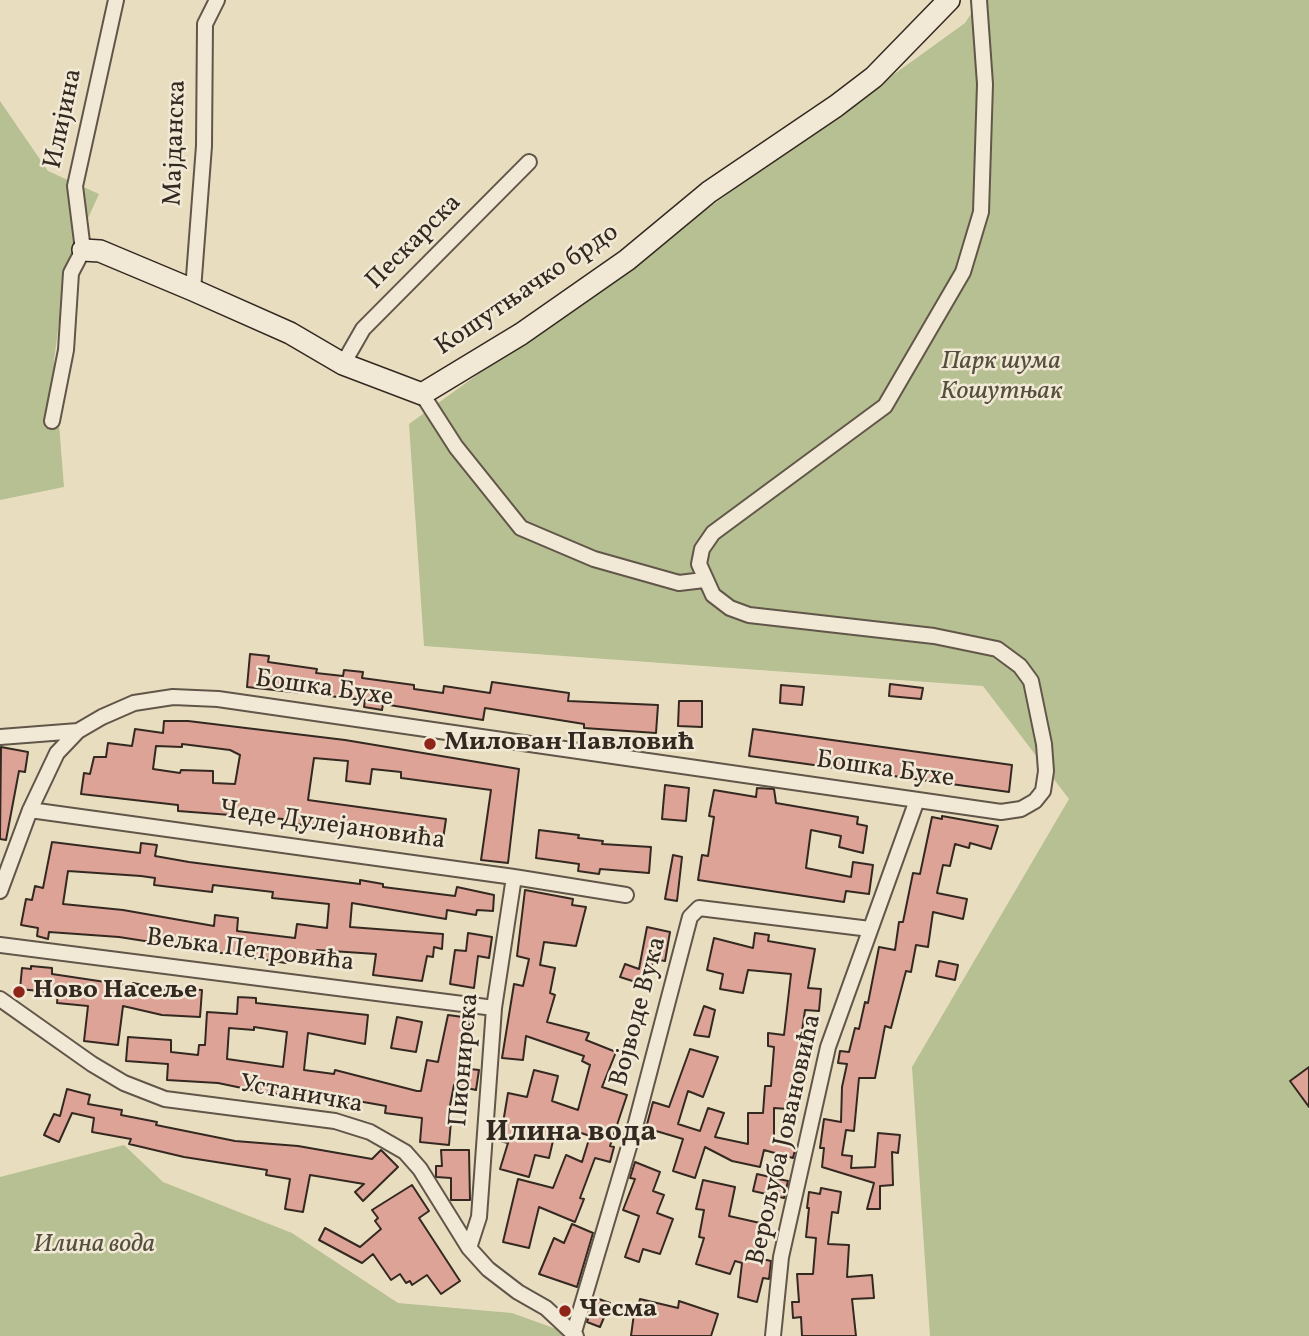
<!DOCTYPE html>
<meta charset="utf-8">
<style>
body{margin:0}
canvas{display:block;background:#e9ddc0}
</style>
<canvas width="1309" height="1336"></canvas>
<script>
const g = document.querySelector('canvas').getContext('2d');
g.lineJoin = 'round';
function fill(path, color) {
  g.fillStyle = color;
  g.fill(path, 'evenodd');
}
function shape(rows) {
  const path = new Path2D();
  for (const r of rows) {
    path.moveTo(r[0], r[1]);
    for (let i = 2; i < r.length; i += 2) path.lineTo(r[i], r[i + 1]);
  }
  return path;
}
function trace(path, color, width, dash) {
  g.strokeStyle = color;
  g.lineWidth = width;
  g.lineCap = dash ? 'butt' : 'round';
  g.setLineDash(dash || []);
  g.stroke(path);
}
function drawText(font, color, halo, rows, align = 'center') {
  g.font = font + ' Vollkorn,serif';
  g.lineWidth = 5;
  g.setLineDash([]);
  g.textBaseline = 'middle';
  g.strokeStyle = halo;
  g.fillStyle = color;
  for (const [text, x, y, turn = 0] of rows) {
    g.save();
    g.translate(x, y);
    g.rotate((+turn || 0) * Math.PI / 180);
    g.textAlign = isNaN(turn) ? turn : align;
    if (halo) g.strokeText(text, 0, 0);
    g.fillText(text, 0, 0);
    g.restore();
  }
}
const green = shape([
 [980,0,1309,0,1309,1336,930,1336,912,1067,1069,799,983,686,424,646,409,424,965,23],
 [0,101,48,171,99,194,66,267,54,361,64,487,0,500],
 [124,1145,163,1182,292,1233,398,1303,512,1313,562,1331,564,1336,0,1336,0,1177]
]);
const building = shape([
 [250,654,269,656,268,662,317,669,316,673,343,676,344,670,363,672,362,678,414,685,414,689,443,693,444,686,490,693,492,682,569,693,568,701,658,705,656,733,584,728,584,724,485,708,483,720,383,704,382,710,364,707,365,700,247,687,250,654],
 [890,684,923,688,921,699,889,696,890,684],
 [781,685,804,687,802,705,780,703,781,685],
 [679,701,702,701,702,727,678,726,679,701],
 [164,721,188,721,345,740,519,769,508,863,481,860,491,790,401,778,401,772,372,769,370,784,346,781,348,761,314,758,308,800,446,819,442,846,283,822,283,819,178,811,178,805,81,794,84,773,90,774,94,757,106,757,108,743,132,746,135,729,163,733,164,721],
 [182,744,230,750,240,755,235,784,213,783,213,771,181,770,180,773,153,769,156,746,182,747,182,744],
 [753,729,1012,765,1009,792,749,756,753,729],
 [1,747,28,752,25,772,19,771,6,840,0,839,1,747],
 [665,785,689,788,686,821,662,819,665,785],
 [757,788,774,789,776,803,858,817,857,824,867,826,863,853,839,847,841,836,811,830,806,868,851,877,853,862,873,865,869,894,846,891,844,902,698,880,702,855,708,856,714,817,709,816,714,790,756,797,757,788],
 [942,816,998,826,991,849,970,843,969,848,955,844,950,866,943,865,937,893,967,899,963,919,933,912,928,947,916,945,911,972,906,971,891,1028,885,1026,875,1078,859,1078,854,1131,846,1130,842,1155,852,1156,851,1168,875,1167,878,1133,900,1135,898,1153,892,1152,893,1185,880,1186,880,1209,867,1209,874,1183,822,1167,824,1148,820,1148,824,1119,841,1122,842,1087,847,1064,838,1063,840,1051,849,1052,855,1028,859,1029,865,1002,868,1003,879,947,895,950,899,922,903,922,913,873,920,874,932,817,942,819,942,816],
 [539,830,579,835,578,838,603,841,602,844,651,847,649,873,600,869,599,874,578,871,579,864,536,858,539,830],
 [52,842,140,853,141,843,157,845,155,856,189,862,360,884,360,880,383,884,383,887,455,896,457,887,494,895,493,911,477,910,476,915,447,910,446,919,352,903,350,927,443,934,442,949,434,947,433,957,427,956,422,981,373,975,376,954,317,950,315,964,287,960,286,963,119,937,49,932,48,939,37,936,38,928,21,925,26,899,32,900,35,886,43,888,52,842],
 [68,871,141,876,155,878,154,885,212,892,213,885,273,892,272,898,329,904,327,928,297,924,295,938,237,931,238,918,215,915,214,926,123,910,63,904,68,871],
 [673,855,682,857,677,901,665,899,673,855],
 [525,890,573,899,572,905,586,907,576,946,544,942,540,965,555,968,550,993,555,995,547,1022,589,1033,586,1040,616,1052,602,1087,627,1095,610,1146,614,1147,610,1162,595,1158,580,1198,584,1199,575,1222,539,1207,529,1248,503,1242,518,1179,553,1188,566,1155,582,1162,590,1136,561,1126,560,1129,556,1128,549,1158,535,1155,529,1177,500,1169,508,1143,500,1141,508,1093,527,1097,534,1070,558,1076,552,1101,578,1110,590,1065,582,1061,584,1056,526,1036,523,1060,502,1058,514,984,523,986,529,959,517,956,525,890],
 [647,927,670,932,665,961,654,959,645,985,620,977,625,964,639,969,647,927],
 [468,933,492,937,489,958,478,956,474,988,450,984,455,950,466,951,468,933],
 [755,933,769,935,768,941,815,949,808,988,821,989,819,1011,805,1010,801,1039,808,1040,800,1086,790,1085,788,1109,774,1108,774,1140,796,1147,795,1150,793,1158,764,1150,760,1167,732,1161,705,1147,695,1178,673,1171,683,1139,646,1128,653,1102,669,1107,690,1049,718,1057,703,1097,688,1091,678,1124,700,1131,708,1108,724,1113,715,1137,748,1144,748,1113,763,1113,765,1086,771,1086,774,1047,768,1046,768,1033,784,1035,791,974,748,970,743,993,720,989,723,974,707,970,714,938,753,948,755,933],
 [939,961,958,965,955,980,936,976,939,961],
 [31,966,52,968,52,974,132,986,133,983,181,993,182,989,202,990,200,1017,162,1015,123,1006,118,1045,84,1041,88,1006,57,1003,58,993,20,989,22,968,31,969,31,966],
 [238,997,256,998,256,1003,368,1015,365,1044,308,1033,304,1070,334,1074,335,1070,417,1091,421,1091,427,1060,438,1062,448,1015,470,1018,468,1037,474,1038,470,1069,479,1070,476,1090,454,1085,447,1121,451,1121,449,1145,420,1142,422,1118,385,1113,386,1106,352,1100,352,1104,298,1093,297,1096,266,1093,218,1083,167,1080,168,1064,126,1061,128,1037,171,1040,171,1052,198,1055,199,1045,205,1045,207,1012,237,1014,238,997],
 [254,1027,287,1032,283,1067,227,1059,229,1028,254,1030,254,1027],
 [704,1006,715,1010,709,1037,694,1035,704,1006],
 [397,1017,422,1022,416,1052,391,1048,397,1017],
 [1309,1067,1309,1107,1290,1081,1309,1067],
 [67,1089,90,1095,88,1104,122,1110,121,1115,157,1122,156,1125,235,1141,298,1146,372,1159,381,1150,398,1167,363,1201,355,1192,364,1184,310,1175,303,1212,285,1209,290,1179,266,1175,267,1170,184,1157,129,1144,131,1139,92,1132,94,1118,72,1113,59,1142,44,1135,54,1114,60,1116,67,1089],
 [441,1150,469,1150,470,1200,451,1200,451,1178,436,1177,436,1166,442,1166,441,1150],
 [635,1162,660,1172,653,1191,664,1195,657,1213,673,1219,660,1254,643,1249,639,1262,625,1257,639,1216,623,1210,635,1179,630,1178,635,1162],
 [757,1174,788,1181,784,1198,753,1191,757,1174],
 [703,1180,735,1187,729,1216,769,1225,762,1259,771,1261,769,1279,763,1278,757,1302,738,1297,742,1263,735,1261,730,1274,696,1264,704,1238,699,1237,704,1210,696,1209,703,1180],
 [412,1185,429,1211,419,1218,460,1281,441,1294,427,1275,412,1285,410,1281,406,1283,400,1274,391,1280,373,1254,362,1263,319,1240,325,1228,360,1247,381,1229,375,1221,378,1218,372,1210,412,1185],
 [821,1188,841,1192,838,1213,832,1212,828,1244,849,1245,847,1277,872,1275,874,1298,852,1299,856,1336,802,1336,801,1317,793,1318,792,1302,799,1302,797,1274,813,1274,816,1238,806,1237,809,1208,807,1208,809,1192,820,1194,821,1188],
 [572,1224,593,1233,577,1287,539,1274,554,1238,564,1243,572,1224],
 [596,1298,610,1303,600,1327,587,1322,596,1298],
 [640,1299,678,1308,679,1301,718,1314,711,1336,631,1336,635,1306,638,1307,640,1299]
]);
const street = shape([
 [193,290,204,146,205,24,217,0],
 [343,364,363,329,529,162],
 [422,394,456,447,521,528,594,559,679,583,704,580],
 [52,421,66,350,71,273,83,250,75,186,116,0],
 [0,737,78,731],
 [30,810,514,877,626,895],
 [0,891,30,810,57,753,78,731,102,717,134,703,173,697,218,699,1001,812,1021,809,1035,801,1043,791,1046,771,1044,744,1031,681,1020,666,997,649,934,636,749,615,730,608,713,595,699,564,702,549,713,533,885,406,963,272,981,212,985,84,979,0],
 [0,945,494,1008],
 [0,999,92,1064,124,1083,165,1099,335,1121,370,1132,405,1152,420,1169,469,1248,488,1269,518,1292,546,1308,576,1336],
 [469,1248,479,1217,494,1008,514,877],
 [574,1332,636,1123,690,917,699,908,870,929],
 [773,1336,781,1257,828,1047,917,800]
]);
const secondary = shape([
 [83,250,100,251,193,290,290,333,343,364,422,394,521,334,627,260,709,192,836,106,874,77,949,0]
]);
const markers = [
 [430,744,7,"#8f2418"],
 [19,992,7,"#8f2418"],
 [565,1311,7,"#8f2418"]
];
const streetNames = [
 ["Илијина",65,119,-78],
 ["Мајданска",177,143,-88],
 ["Пескарска",415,243,-45],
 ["Кошутњачко брдо",528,291,-34],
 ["Бошка Бухе",324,690,8],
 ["Бошка Бухе",885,771,8],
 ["Чеде Дулејановића",332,827,8],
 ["Вељка Петровића",250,952,7],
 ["Војводе Вука",640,1012,-75],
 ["Пионирска",466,1060,-85],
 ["Устаничка",301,1096,10],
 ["Верољуба Јовановића",786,1140,-77]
];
const parkNames = [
 ["Парк шума",1001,363],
 ["Кошутњак",1001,393],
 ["Илина вода",94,1246]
];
const poiNames = [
 ["Милован Павловић",444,744],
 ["Ново Насеље",33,992],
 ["Чесма",579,1311]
];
const quarterNames = [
 ["Илина вода",571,1134]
];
fill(green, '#b7c092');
fill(building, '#dea397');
trace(building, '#342921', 2);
trace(street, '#615649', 18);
trace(secondary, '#342921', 24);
trace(street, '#f1e9d6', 14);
trace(secondary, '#f1e9d6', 21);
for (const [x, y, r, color] of markers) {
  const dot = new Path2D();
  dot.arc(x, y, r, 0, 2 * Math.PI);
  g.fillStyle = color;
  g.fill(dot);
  trace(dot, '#f1e9d6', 2.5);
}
drawText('26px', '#342921', '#f1e9d6', streetNames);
drawText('italic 26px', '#554f3d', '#f1e9d6', parkNames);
drawText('bold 26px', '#342921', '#f1e9d6', poiNames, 'left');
drawText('bold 30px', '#342921', '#f1e9d6', quarterNames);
</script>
